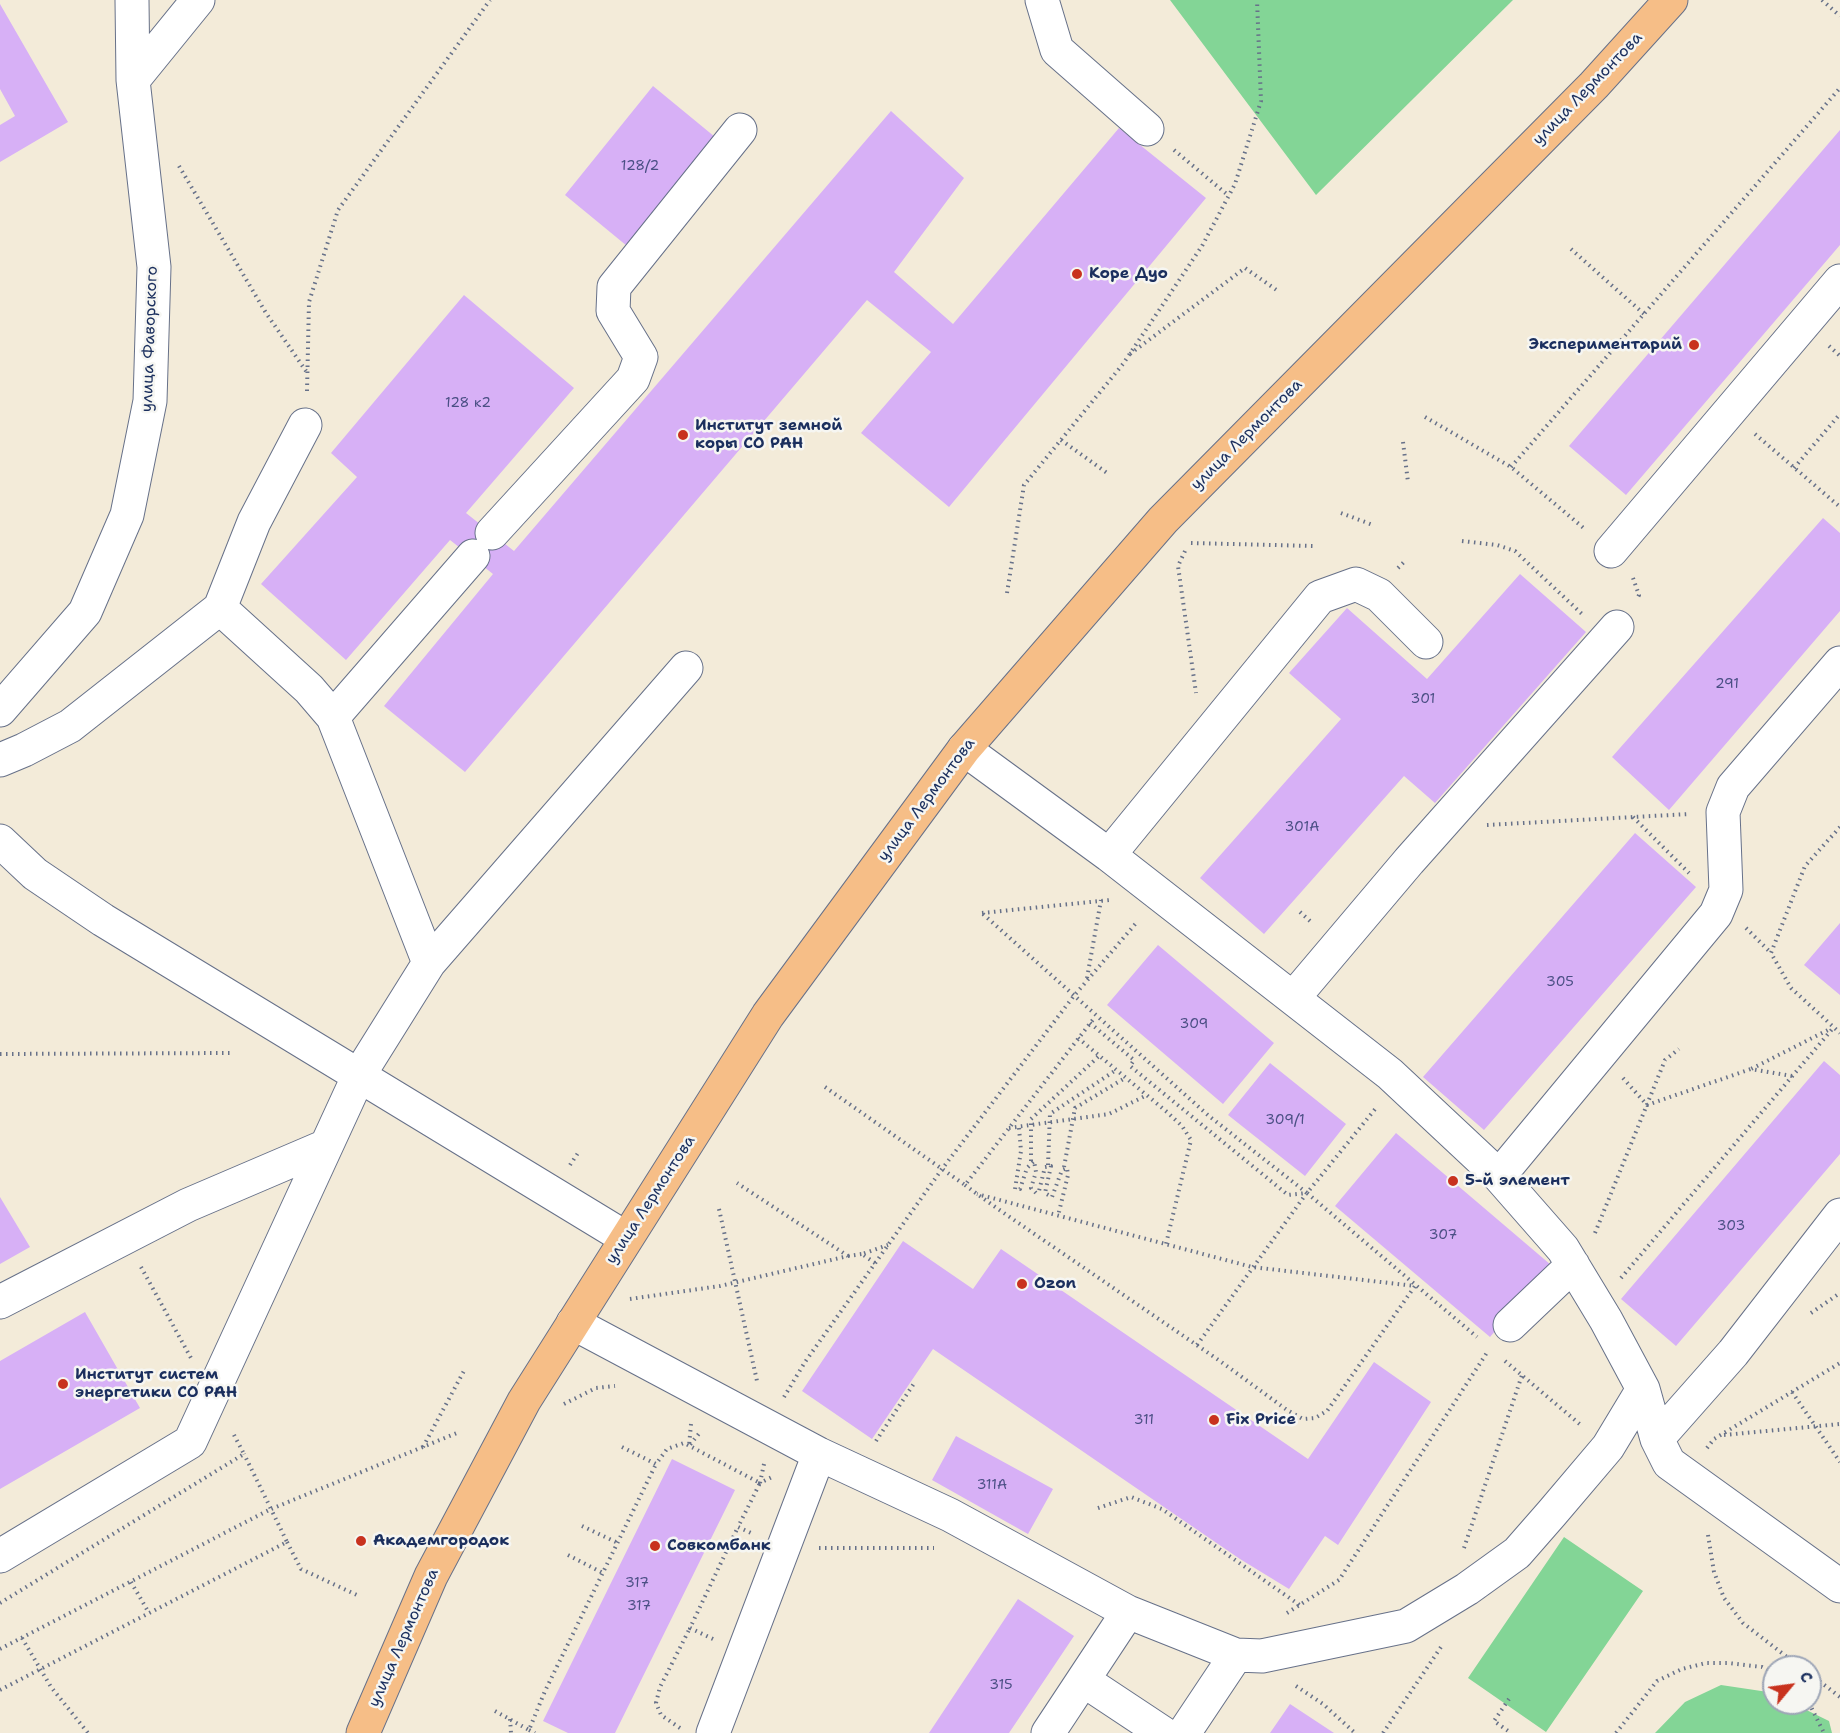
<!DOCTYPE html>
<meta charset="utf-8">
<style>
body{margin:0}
#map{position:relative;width:1840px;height:1733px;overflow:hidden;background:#f3ebd9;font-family:"Shantell Sans",sans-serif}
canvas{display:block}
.north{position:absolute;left:1762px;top:1655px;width:60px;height:60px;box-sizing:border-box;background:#f6f6f2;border:2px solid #9ea6b7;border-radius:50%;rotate:61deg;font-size:16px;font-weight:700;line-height:24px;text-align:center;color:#1b2f5e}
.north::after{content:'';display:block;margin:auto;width:21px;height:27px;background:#c8321e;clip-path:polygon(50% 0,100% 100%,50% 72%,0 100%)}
</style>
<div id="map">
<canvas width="1840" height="1733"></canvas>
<div class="north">С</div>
</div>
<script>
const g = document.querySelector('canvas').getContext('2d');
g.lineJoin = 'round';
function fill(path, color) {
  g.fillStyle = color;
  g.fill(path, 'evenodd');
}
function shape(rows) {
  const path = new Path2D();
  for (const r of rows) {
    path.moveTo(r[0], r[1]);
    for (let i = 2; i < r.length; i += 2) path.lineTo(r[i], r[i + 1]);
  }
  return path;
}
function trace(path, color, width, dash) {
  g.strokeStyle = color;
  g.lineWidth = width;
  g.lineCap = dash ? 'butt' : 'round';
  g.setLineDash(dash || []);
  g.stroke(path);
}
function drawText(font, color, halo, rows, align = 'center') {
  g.font = font + ' "Shantell Sans",sans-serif';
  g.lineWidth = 5;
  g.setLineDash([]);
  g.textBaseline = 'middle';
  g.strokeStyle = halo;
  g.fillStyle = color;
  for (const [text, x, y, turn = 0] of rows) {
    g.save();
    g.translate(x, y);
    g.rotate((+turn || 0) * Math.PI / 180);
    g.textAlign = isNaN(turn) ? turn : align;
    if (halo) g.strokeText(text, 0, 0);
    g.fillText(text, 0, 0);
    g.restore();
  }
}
const green = shape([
 [1170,0,1513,0,1316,195],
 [1564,1537,1643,1591,1546,1732,1468,1678],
 [1721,1685,1768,1692,1774,1694,1774,1703,1792,1703,1829,1721,1832,1733,1655,1733,1685,1702]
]);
const building = shape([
 [0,4,68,122,0,162,0,125,15,116,0,89],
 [653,86,715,137,627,246,565,195],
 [891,111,964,178,894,272,953,324,1119,128,1206,198,949,507,861,433,931,352,867,300,465,772,384,706,493,574,450,540,346,660,261,584,357,477,331,453,464,295,574,388,466,513,514,551],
 [1840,130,1840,245,1626,495,1569,446],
 [1823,518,1840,533,1840,611,1669,810,1612,757],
 [1520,574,1586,632,1435,803,1404,776,1264,934,1200,878,1341,719,1289,673,1347,608,1427,679],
 [1635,833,1696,887,1484,1130,1423,1077],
 [1840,923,1840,995,1804,965],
 [1158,945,1274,1043,1223,1104,1107,1005],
 [1824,1061,1840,1075,1840,1154,1676,1346,1621,1299],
 [1270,1063,1346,1124,1305,1176,1228,1115],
 [1396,1133,1551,1265,1490,1337,1335,1206],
 [0,1197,30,1247,0,1264],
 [903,1241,973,1289,1001,1249,1308,1459,1374,1362,1431,1402,1338,1545,1325,1536,1289,1589,1240,1559,933,1349,872,1439,802,1391],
 [85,1312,140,1408,0,1489,0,1361],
 [956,1436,1053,1489,1028,1534,932,1480],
 [672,1459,735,1490,615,1733,568,1733,543,1721],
 [1018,1599,1074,1636,1009,1733,929,1733],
 [1290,1704,1334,1733,1270,1733]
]);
const path = shape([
 [1822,0,1840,16],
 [1174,150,1229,196],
 [179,166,266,313,306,371],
 [1571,249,1644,314],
 [1829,346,1840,356],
 [1130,354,1245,268,1278,291],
 [307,391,309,302,338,210,490,0],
 [1425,417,1511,467,1586,530],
 [1755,434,1840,507],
 [1061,440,1107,473],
 [1403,442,1408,482],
 [1511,467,1840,88],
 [1794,468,1840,414],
 [1341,513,1373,525],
 [1462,541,1497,545,1515,551,1582,614],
 [1191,543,1313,546],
 [1185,551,1178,566,1196,693],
 [1398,568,1404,562],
 [1633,578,1639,595,1637,599],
 [1007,593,1024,485,1123,364,1202,246,1235,184,1261,101,1257,0],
 [1633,817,1689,873],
 [1487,825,1689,814],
 [1840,827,1805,866,1771,953,1791,988,1840,1033],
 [1300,912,1311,922],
 [982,913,1110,900],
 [983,914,1209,1116,1307,1193,1376,1108],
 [1746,928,1771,953],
 [1087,978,1101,900],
 [1090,1023,1134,1060,1130,1066,1288,1195,1307,1193,1477,1337],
 [1078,1038,1167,1112,1182,1126,1191,1140,1166,1244],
 [0,1054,232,1053],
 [1792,1076,1751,1069,1830,1029],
 [1623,1078,1647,1105,1751,1069],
 [825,1087,965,1185,1095,1017],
 [1009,1128,1109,1114,1147,1095],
 [1019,1128,1021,1151,1015,1189,1020,1189,1027,1168,1034,1161,1036,1172,1031,1188,1036,1193,1039,1191,1045,1167,1051,1166,1045,1193,1052,1197,1062,1170,1067,1168,1068,1175,1058,1216],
 [1031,1161,1031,1119,1099,1056],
 [570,1165,578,1153],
 [1048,1165,1050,1114,1116,1070],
 [1064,1167,1075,1108,1125,1078],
 [965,1185,977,1194,998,1209,1220,1361,1287,1410,1303,1419,1315,1418,1327,1411,1415,1286,1252,1267,977,1194],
 [719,1209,757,1381],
 [1595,1233,1665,1060,1679,1049],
 [848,1256,862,1254],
 [875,1263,862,1254,888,1245],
 [141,1267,191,1358],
 [1621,1278,1834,1027],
 [630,1299,720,1286,848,1256,737,1183],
 [1811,1313,1840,1293],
 [1197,1345,1306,1194],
 [1505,1361,1582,1426],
 [1792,1392,1840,1462],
 [784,1397,805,1362,942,1169,1073,997,1137,922],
 [564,1404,596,1388,615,1386],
 [691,1424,689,1446,701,1431],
 [1724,1435,1840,1424],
 [876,1441,915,1382],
 [423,1447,465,1369],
 [622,1447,656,1464,667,1449,684,1443,760,1483,738,1527,751,1533],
 [1707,1448,1714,1439,1840,1363],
 [764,1464,760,1483,774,1476],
 [1098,1508,1131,1497,1162,1509,1301,1606],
 [582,1526,618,1543],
 [1708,1535,1714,1572,1724,1598,1743,1623,1800,1667],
 [287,1542,301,1569,359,1596],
 [819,1548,934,1548],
 [1464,1548,1522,1375],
 [568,1555,603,1573],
 [131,1582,149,1613],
 [0,1603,244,1454,233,1433],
 [1287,1613,1339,1580,1488,1351],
 [22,1638,51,1687,88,1733],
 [713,1639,690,1628,738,1527],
 [0,1649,271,1509,244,1454],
 [1810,1674,1840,1697],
 [1296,1686,1323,1704,1355,1733],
 [0,1690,287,1542,271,1509,457,1433],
 [1509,1699,1494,1721,1511,1733],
 [1809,1703,1824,1733],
 [495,1711,529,1730,545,1691,656,1464],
 [510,1719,511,1733],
 [680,1728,661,1715,656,1703,660,1687,690,1628],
 [529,1730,535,1733],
 [1383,1733,1441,1647],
 [1616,1733,1657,1681,1682,1669,1706,1663,1728,1663,1762,1667,1774,1673]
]);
const minor = shape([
 [1042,0,1057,50,1147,129],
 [133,80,198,0],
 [492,533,633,379,641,357,613,311,614,287,740,130],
 [1611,551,1840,281],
 [220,608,309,689,333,717,429,963],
 [0,710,85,612,127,515,150,401,154,267,133,80,132,0],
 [333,717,473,556],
 [964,749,1109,855,1390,1074,1499,1176,1563,1249,1606,1320,1643,1389,1657,1439,1669,1463,1840,1586],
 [0,760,24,750,70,726,220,608,254,522,305,425],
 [0,841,35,874,103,920,626,1238],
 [1109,855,1320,597,1356,584,1379,595,1426,642],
 [1294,997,1409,861,1617,627],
 [1499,1176,1716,914,1726,890,1723,812,1733,787,1840,663],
 [0,1302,188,1205,326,1146],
 [573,1323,819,1454,950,1515,1128,1612,1236,1655,1262,1656,1406,1626,1467,1589,1517,1553,1552,1513,1608,1447,1643,1389],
 [1510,1325,1573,1265],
 [1657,1439,1733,1353,1840,1215],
 [0,1556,190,1442,359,1075,429,963,686,668],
 [1083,1680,1163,1733],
 [713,1733,819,1454],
 [1048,1733,1128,1612],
 [1184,1733,1236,1655]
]);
const major = shape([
 [363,1733,431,1576,524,1401,768,1015,964,749,1163,520,1594,85,1671,0]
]);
const markers = [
 [1077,274,6,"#c8321e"],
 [1694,345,6,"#c8321e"],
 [683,435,6,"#c8321e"],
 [1453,1181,6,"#c8321e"],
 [1022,1284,6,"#c8321e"],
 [63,1384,6,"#c8321e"],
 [1214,1420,6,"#c8321e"],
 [361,1541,6,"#c8321e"],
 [655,1546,6,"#c8321e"]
];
const numberNames = [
 ["128/2",640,166],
 ["128 к2",468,403],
 ["291",1727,684],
 ["301",1423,699],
 ["301А",1302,827],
 ["305",1560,982],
 ["309",1194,1024],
 ["309/1",1285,1120],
 ["303",1731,1226],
 ["307",1443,1235],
 ["311",1144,1420],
 ["311А",992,1485],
 ["317",637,1583],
 ["317",639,1606],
 ["315",1001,1685]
];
const streetNames = [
 ["улица Лермонтова",1588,89,-46],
 ["улица Фаворского",150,339,-88],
 ["улица Лермонтова",1247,435,-45],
 ["улица Лермонтова",927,800,-53],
 ["улица Лермонтова",651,1200,-57],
 ["улица Лермонтова",404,1638,-66]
];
const poiNames = [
 ["Коре Дуо",1089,274],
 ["Экспериментарий",1682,345,"right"],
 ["Институт земной",695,426],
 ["коры СО РАН",695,444],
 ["5-й элемент",1465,1181],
 ["Ozon",1034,1284],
 ["Институт систем",75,1375],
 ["энергетики СО РАН",75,1393],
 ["Fix Price",1226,1420],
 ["Академгородок",373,1541],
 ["Совкомбанк",667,1546]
];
fill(green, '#83d596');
fill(building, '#d7b0f6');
trace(minor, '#677189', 35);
trace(major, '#677189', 35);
trace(path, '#677189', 4, [1.5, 4.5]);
trace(minor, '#fff', 33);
trace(major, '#f6be87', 33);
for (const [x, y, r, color] of markers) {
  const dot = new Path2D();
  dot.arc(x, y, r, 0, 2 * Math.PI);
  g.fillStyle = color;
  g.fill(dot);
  trace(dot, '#f6f6f2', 2);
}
drawText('14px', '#4a4f84', null, numberNames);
drawText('16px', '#1b2f5e', '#f6f6f2', streetNames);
drawText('bold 16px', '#1b2f5e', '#f6f6f2', poiNames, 'left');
</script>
